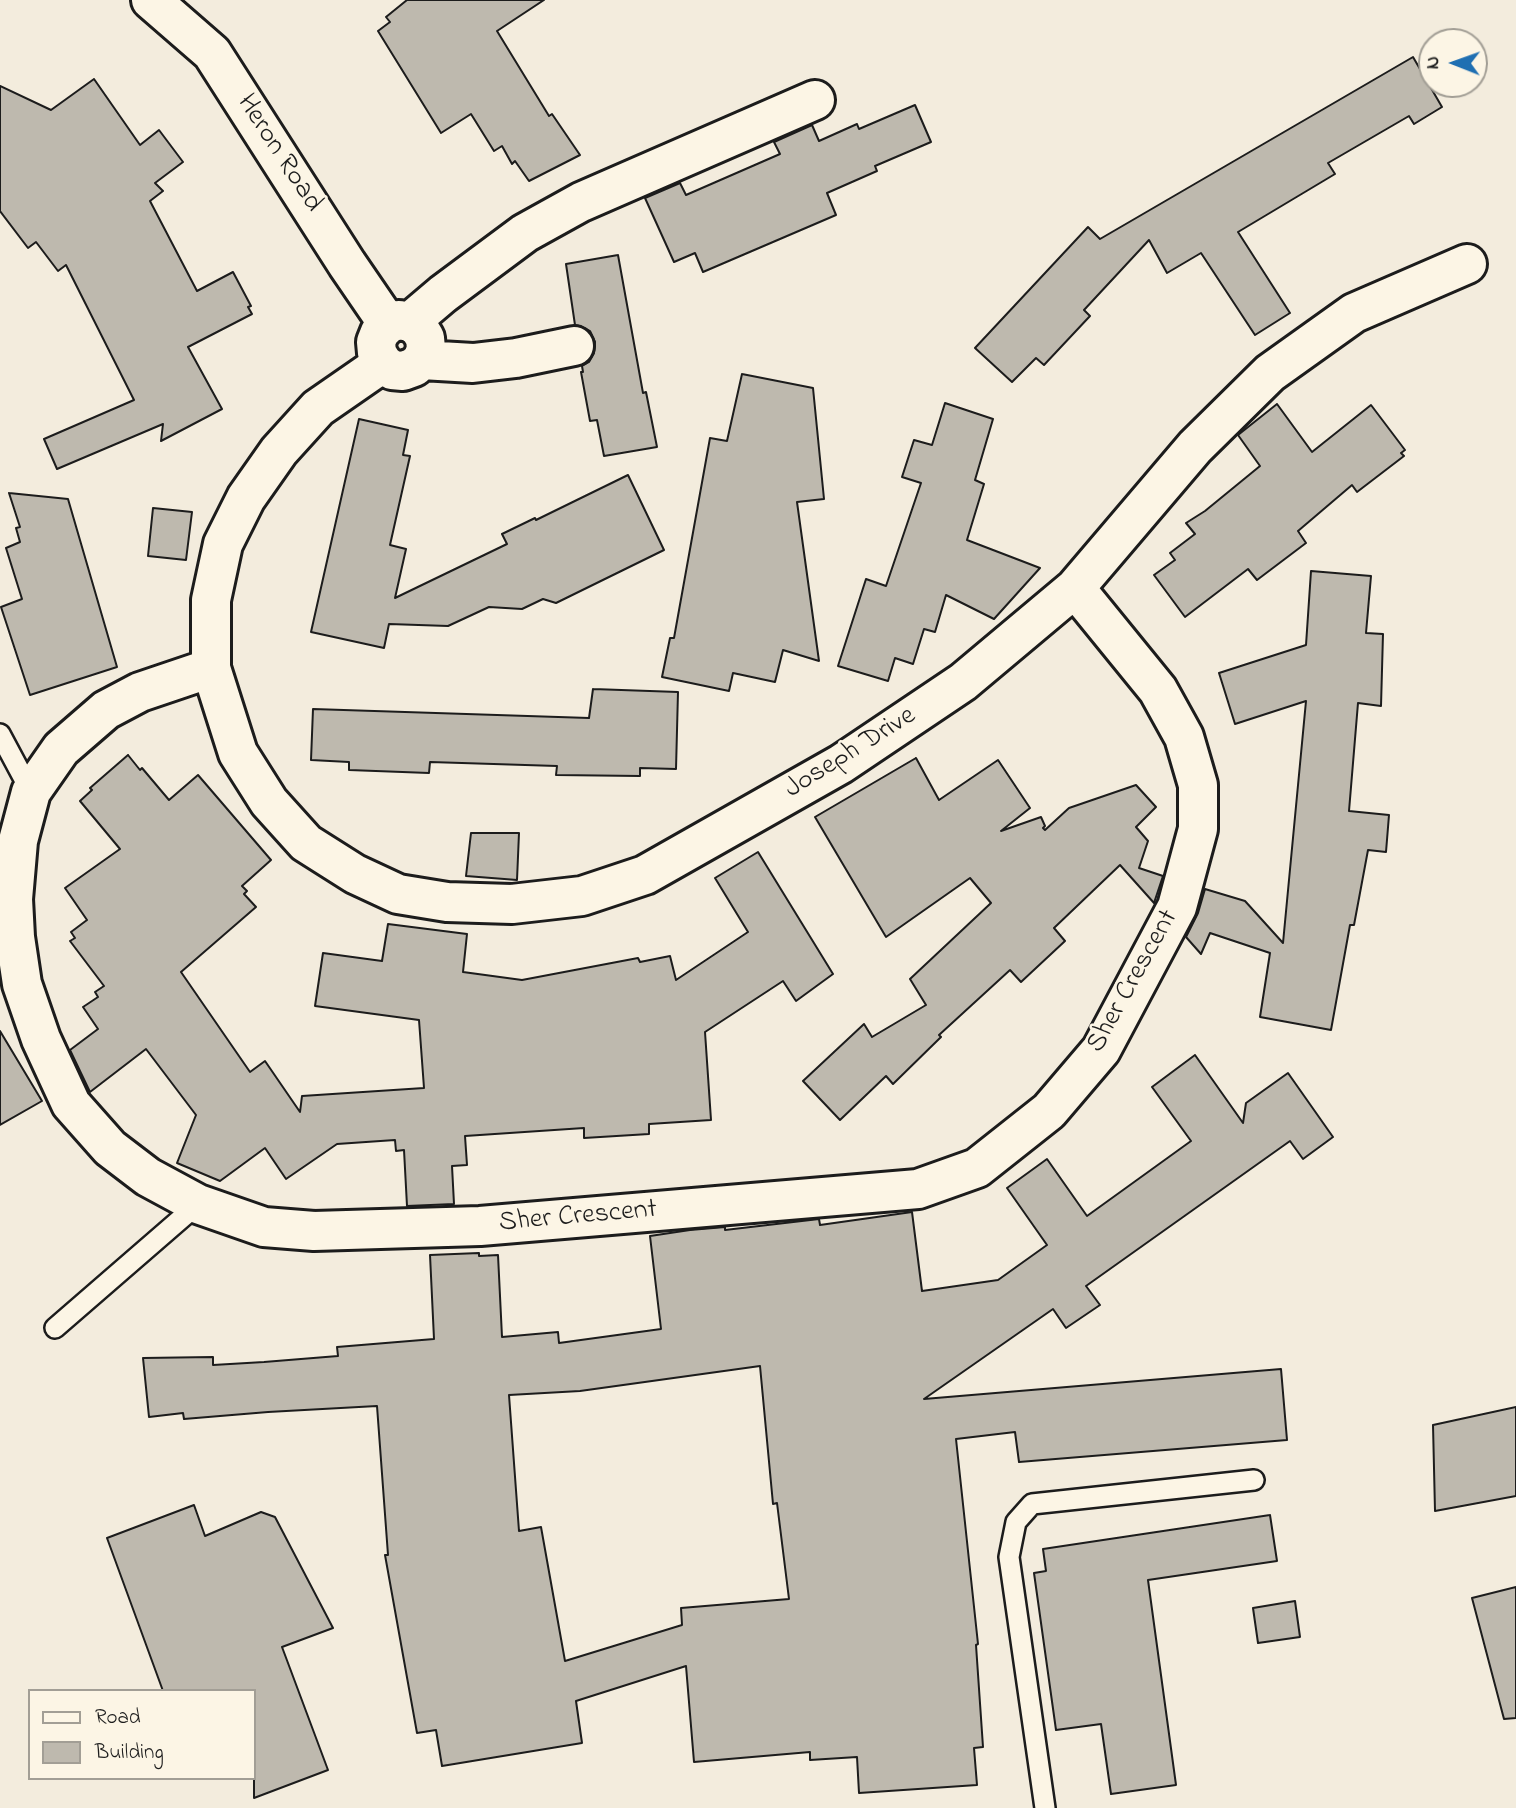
<!DOCTYPE html>
<style>
body{margin:0}
#map{position:relative;width:1516px;height:1808px;overflow:hidden;background:#f3ecdd;font-family:"Indie Flower",sans-serif}
canvas{display:block}
.legend{position:absolute;left:28px;top:1689px;width:228px;height:91px;box-sizing:border-box;background:#fcf5e5;border:2px solid #a29e95;margin:0;padding:9px 12px;list-style:none;font-size:21px;color:#1c1c1c}
.legend li{display:flex;align-items:center;gap:14px;height:35px}
.legend b{width:35px;border:2px solid #a29e95}
.north{position:absolute;left:1418px;top:28px;width:70px;height:70px;box-sizing:border-box;background:#fcf5e5;border:2px solid #a29e95;border-radius:50%;rotate:271deg;font-size:19px;font-weight:700;line-height:28px;text-align:center;color:#1c1c1c}
.north::after{content:'';display:block;margin:auto;width:24px;height:32px;background:#1f6fb2;clip-path:polygon(50% 0,100% 100%,50% 72%,0 100%)}
</style>
<div id="map">
<canvas width="1516" height="1808"></canvas>
<ul class="legend">
<li><b style="height:9px;background:#fcf5e5"></b>Road</li>
<li><b style="height:19px;background:#beb9ae"></b>Building</li>
</ul>
<div class="north">N</div>
</div>
<script>
const g = document.querySelector('canvas').getContext('2d');
g.lineJoin = 'round';
function fill(path, color) {
  g.fillStyle = color;
  g.fill(path, 'evenodd');
}
function shape(rows) {
  const path = new Path2D();
  for (const r of rows) {
    path.moveTo(r[0], r[1]);
    for (let i = 2; i < r.length; i += 2) path.lineTo(r[i], r[i + 1]);
  }
  return path;
}
function trace(path, color, width, dash) {
  g.strokeStyle = color;
  g.lineWidth = width;
  g.lineCap = dash ? 'butt' : 'round';
  g.setLineDash(dash || []);
  g.stroke(path);
}
function drawText(font, color, halo, rows, align = 'center') {
  g.font = font + ' "Indie Flower",sans-serif';
  g.lineWidth = 5;
  g.setLineDash([]);
  g.textBaseline = 'middle';
  g.strokeStyle = halo;
  g.fillStyle = color;
  for (const [text, x, y, turn = 0] of rows) {
    g.save();
    g.translate(x, y);
    g.rotate((+turn || 0) * Math.PI / 180);
    g.textAlign = isNaN(turn) ? turn : align;
    if (halo) g.strokeText(text, 0, 0);
    g.fillText(text, 0, 0);
    g.restore();
  }
}
const building = shape([
 [407,0,544,0,497,31,549,116,552,114,580,155,529,181,515,161,512,164,502,146,494,151,471,114,441,133,378,31,390,22,386,17,407,0],
 [1413,57,1442,107,1414,124,1409,116,1328,163,1335,174,1238,232,1290,313,1255,335,1201,253,1167,273,1149,240,1084,310,1090,316,1044,365,1036,358,1012,382,975,348,1088,227,1100,239,1413,57],
 [94,79,140,145,159,130,183,162,155,183,163,191,150,201,197,291,233,272,251,306,248,307,252,314,188,347,222,409,161,441,163,424,57,469,44,439,134,400,66,265,58,271,36,242,28,248,0,211,0,86,51,110,94,79],
 [915,105,931,142,875,166,877,171,827,193,836,215,703,272,695,253,674,262,645,198,680,183,686,195,780,154,774,142,812,125,819,141,857,124,859,129,915,105],
 [618,255,643,393,646,392,657,447,604,456,597,420,590,421,581,372,583,372,582,366,589,362,594,353,595,342,590,331,581,326,575,325,566,264,618,255],
 [742,374,813,388,824,499,797,502,819,661,783,650,775,682,733,673,729,691,662,677,670,638,674,638,710,438,727,441,742,374],
 [945,403,993,419,975,480,984,484,967,540,1040,568,994,619,946,595,935,632,924,629,913,664,895,658,888,681,838,666,866,579,886,586,921,483,902,477,914,440,932,445,945,403],
 [1277,404,1312,452,1371,405,1405,450,1401,453,1404,456,1357,492,1352,485,1298,531,1306,543,1257,580,1248,569,1185,617,1154,575,1175,560,1170,553,1195,534,1186,523,1205,511,1260,466,1238,435,1277,404],
 [359,419,408,430,403,455,410,456,390,545,406,549,395,598,507,544,502,534,535,518,536,520,628,475,664,550,556,603,543,599,522,609,489,607,448,626,389,624,384,648,311,632,359,419],
 [9,493,68,499,117,667,30,695,1,607,22,599,6,548,20,542,16,528,20,527,9,493],
 [153,508,192,512,186,560,148,556,153,508],
 [1311,571,1371,576,1366,633,1383,634,1381,706,1358,703,1349,811,1389,815,1386,852,1368,850,1354,925,1350,925,1331,1030,1260,1017,1270,953,1210,933,1201,954,1186,937,1198,913,1205,889,1245,901,1283,943,1306,701,1235,724,1219,673,1306,645,1311,571],
 [593,689,678,692,676,769,640,768,640,776,556,775,557,766,430,762,429,773,349,770,349,762,311,760,313,709,589,718,593,689],
 [128,755,140,770,142,768,169,800,198,775,271,860,242,886,247,891,244,894,256,907,181,972,250,1072,265,1061,300,1112,302,1096,424,1088,419,1020,315,1006,323,953,382,961,388,924,467,934,463,972,522,980,638,958,640,962,670,956,676,980,748,932,715,878,758,852,833,974,796,1001,783,981,705,1032,711,1120,649,1124,649,1134,584,1138,584,1128,465,1136,467,1165,452,1166,454,1204,407,1206,404,1150,396,1151,395,1140,337,1144,286,1179,265,1148,220,1181,177,1163,196,1115,146,1049,90,1092,70,1050,98,1029,83,1007,98,997,95,992,104,986,70,941,75,938,71,932,87,920,65,888,120,849,80,801,92,790,90,788,128,755],
 [916,758,939,800,998,760,1030,808,1001,831,1041,817,1045,826,1043,828,1045,830,1069,808,1136,785,1156,807,1136,827,1148,841,1139,868,1163,876,1154,903,1120,865,1054,928,1065,941,1021,982,1010,970,939,1035,941,1037,893,1084,886,1076,840,1120,803,1081,864,1024,872,1037,926,1005,910,979,991,903,970,878,886,937,815,817,916,758],
 [471,833,519,833,517,880,466,876,471,833],
 [0,1031,42,1101,0,1125,0,1031],
 [1195,1055,1243,1123,1246,1103,1288,1073,1333,1137,1303,1159,1290,1141,1086,1286,1100,1305,1066,1328,1053,1309,924,1399,1281,1369,1287,1440,1019,1462,1015,1432,956,1439,978,1644,976,1645,983,1747,974,1748,977,1785,859,1793,857,1757,810,1760,810,1752,694,1762,686,1666,576,1701,582,1743,442,1766,436,1730,417,1733,385,1555,388,1555,377,1406,268,1412,184,1419,183,1413,149,1417,143,1358,213,1357,213,1365,264,1362,338,1356,337,1347,434,1339,430,1255,479,1253,479,1256,498,1255,502,1337,558,1332,559,1343,661,1329,650,1236,690,1230,725,1227,725,1230,819,1219,820,1225,912,1212,922,1291,998,1280,1047,1245,1007,1188,1047,1159,1087,1216,1191,1141,1152,1087,1195,1055],
 [760,1366,773,1504,777,1503,789,1599,681,1608,682,1625,565,1661,541,1527,519,1531,509,1395,580,1391,760,1366],
 [1516,1407,1516,1496,1435,1511,1433,1425,1516,1407],
 [194,1505,205,1536,261,1512,275,1517,333,1628,282,1647,328,1770,254,1798,254,1691,163,1691,107,1538,194,1505],
 [1270,1515,1277,1561,1148,1580,1176,1785,1111,1794,1101,1724,1056,1730,1034,1573,1046,1571,1043,1549,1270,1515],
 [1516,1587,1516,1718,1504,1719,1472,1598,1516,1587],
 [1295,1601,1300,1637,1258,1643,1253,1608,1295,1601]
]);
const service = shape([
 [0,734,31,792],
 [55,1328,198,1204],
 [1045,1808,1009,1557,1016,1522,1032,1504,1254,1480]
]);
const minor = shape([
 [151,0,212,53,347,264,388,324],
 [410,322,443,294,525,233,581,202,815,100],
 [422,360,426,349,425,338,419,328,410,322,399,320,388,324,380,332,376,342,377,353,383,363,392,370,403,371,414,367,422,360,473,363,516,358,574,346],
 [383,363,318,408,279,451,246,498,223,544,211,600,211,668,238,753,269,802,306,843,355,874,398,894,447,902,512,904,582,896,645,875,841,764,963,682,1075,588,1195,447,1270,373,1354,313,1467,264],
 [211,668,140,692,106,710,61,749,31,792,18,841,13,899,15,937,22,984,41,1039,71,1104,110,1148,148,1177,198,1204,264,1227,314,1231,480,1226,918,1189,977,1168,1049,1111,1101,1050,1177,907,1198,829,1198,785,1184,737,1158,690,1075,588]
]);
const streetNames = [
 ["Heron Road",278,154,57],
 ["Joseph Drive",851,754,-32],
 ["Sher Crescent",1134,982,-61],
 ["Sher Crescent",578,1218,-5]
];
fill(building, '#beb9ae');
trace(building, '#1c1c1c', 2);
trace(service, '#1c1c1c', 24);
trace(minor, '#1c1c1c', 44);
trace(service, '#fcf5e5', 19);
trace(minor, '#fcf5e5', 38);
drawText('28px', '#1c1c1c', '#fcf5e5', streetNames);
</script>
